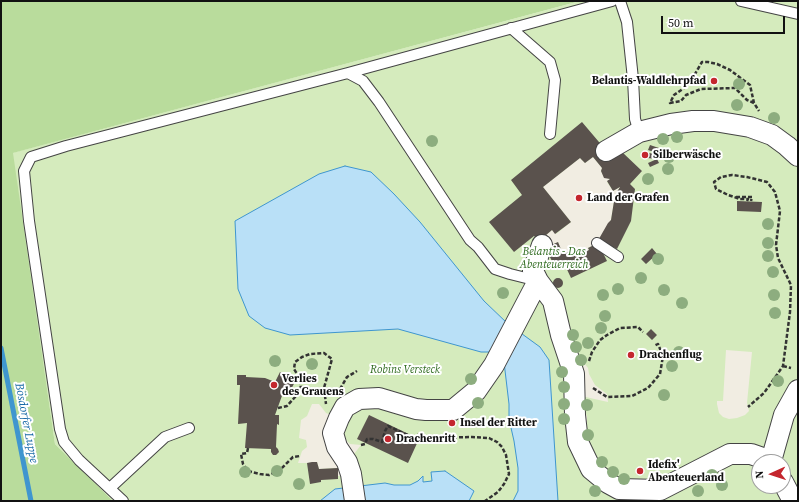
<!DOCTYPE html>
<meta charset="utf-8">
<style>
body{margin:0}
#map{position:relative;width:799px;height:502px;overflow:hidden;background:#fffdf5;font-family:"Source Serif 4",serif}
canvas{display:block}
.frame{position:absolute;inset:0;border:2px solid #111;pointer-events:none}
.north{position:absolute;left:751px;top:454px;width:40px;height:40px;box-sizing:border-box;background:#fff;border:1px solid #a0a0a0;border-radius:50%;rotate:267deg;font-size:11px;font-weight:700;line-height:16px;text-align:center;color:#111}
.north::after{content:'';display:block;margin:auto;width:14px;height:18px;background:#c4262e;clip-path:polygon(50% 0,100% 100%,50% 72%,0 100%)}
.scale{position:absolute;left:661px;top:16px;width:124px;height:18px;box-sizing:border-box;border:2px solid #111;border-top:0;padding-left:5px;font-size:12px;line-height:14px;white-space:nowrap;color:#111;-webkit-text-stroke:3px #fff;paint-order:stroke}
</style>
<div id="map">
<canvas width="799" height="502"></canvas>
<div class="frame"></div>
<div class="north">N</div>
<div class="scale">50 m</div>
</div>
<script>
const g = document.querySelector('canvas').getContext('2d');
g.lineJoin = 'round';
function fill(path, color) {
  g.fillStyle = color;
  g.fill(path, 'evenodd');
}
function shape(rows) {
  const path = new Path2D();
  for (const r of rows) {
    if (r.length === 3) {
      path.moveTo(r[0] + r[2], r[1]);
      path.arc(r[0], r[1], r[2], 0, 2 * Math.PI);
      continue;
    }
    path.moveTo(r[0], r[1]);
    for (let i = 2; i < r.length; i += 2) path.lineTo(r[i], r[i + 1]);
  }
  return path;
}
function trace(path, color, width, dash) {
  g.strokeStyle = color;
  g.lineWidth = width;
  g.lineCap = dash ? 'butt' : 'round';
  g.setLineDash(dash || []);
  g.stroke(path);
}
function drawText(font, color, halo, rows, align = 'center') {
  g.font = font + ' "Source Serif 4",serif';
  g.lineWidth = 4;
  g.setLineDash([]);
  g.textBaseline = 'middle';
  g.strokeStyle = halo;
  g.fillStyle = color;
  for (const [text, x, y, turn = 0] of rows) {
    g.save();
    g.translate(x, y);
    g.rotate((+turn || 0) * Math.PI / 180);
    g.textAlign = isNaN(turn) ? turn : align;
    if (halo) g.strokeText(text, 0, 0);
    g.fillText(text, 0, 0);
    g.restore();
  }
}
const green = shape([
 [580,1,798,1,798,501,113,501,55,444,12,153],
 [759,462,783,462,783,486,759,486]
]);
const forest = shape([
 [1,1,580,1,13,153,55,444,113,501,1,501]
]);
const plaza = shape([
 [593,157,602,168,601,171,604,177,610,179,607,182,613,191,620,187,615,195,611,220,596,244,588,248,589,250,580,254,577,248,563,254,558,242,545,248,539,241,552,230,556,234,571,222,543,187,580,158,585,163],
 [726,350,752,352,747,403,749,411,745,415,737,418,729,419,723,417,719,413,717,404,717,401,723,401],
 [585,364,588,368,589,374,595,385,607,394,608,402,581,396,581,404,587,416,587,425,582,432,578,442,580,371],
 [312,404,319,404,326,413,334,416,342,429,344,438,350,444,361,445,354,454,351,474,338,476,338,468,319,469,317,462,307,463,298,463,302,451,307,447,306,440,299,438,301,420,307,416]
]);
const water = shape([
 [345,166,371,172,394,194,420,222,484,301,507,323,540,347,549,360,558,501,513,501,518,491,518,468,514,441,509,419,509,404,504,362,493,352,481,352,398,329,290,335,265,328,249,316,238,289,235,221,319,174,345,166],
 [445,471,474,491,469,501,320,501,335,489,385,483,394,485,410,485,418,481,423,476,423,482,432,481,431,472,445,471]
]);
const stream = shape([
 [1,348,31,501]
]);
const building = shape([
 [582,122,610,155,622,152,642,171,630,184,635,189,631,221,617,249,602,242,603,253,607,261,571,278,564,263,557,266,553,260,552,261,545,248,558,242,563,254,577,248,580,254,589,250,588,248,596,244,608,223,611,220,615,195,620,187,613,191,607,181,610,179,604,178,601,171,602,168,593,157,585,163,580,158,543,187,571,222,555,234,552,230,539,241,534,236,514,252,489,222,522,195,511,180],
 [650,145,659,148,657,153,648,150],
 [648,153,658,154,657,159,647,158],
 [657,159,659,163,650,167,648,163],
 [737,201,762,202,761,212,737,211],
 [652,248,657,254,646,264,641,259],
 [558,283,5],
 [651,329,657,335,652,340,646,334],
 [280,372,296,380,288,395,283,393,275,415,279,415,279,425,277,424,276,447,278,449,279,452,276,455,273,455,271,452,271,449,245,448,247,423,238,424,240,385,237,385,237,375,246,375,246,377,265,378,275,382],
 [369,415,419,439,408,463,357,439],
 [312,462,317,462,319,469,338,468,338,479,321,480,321,482,310,484,307,463]
]);
const path = shape([
 [754,103,747,100,735,88,701,89,686,95,681,101,670,103,674,95,687,86,692,79,702,62,708,62,717,64,730,70,750,85,754,103,759,111],
 [736,197,752,197,751,201],
 [747,201,748,199,740,199,728,195,716,189,714,182,721,177,732,175,747,177,767,182,775,192,780,211,776,245,778,258,791,285,790,312,783,366,764,393,748,407],
 [589,361,592,352,600,340,607,335,620,328,638,327,643,332],
 [783,366,791,368],
 [593,388,607,397,632,396,648,388,660,374,663,356,658,344,654,346],
 [340,389,347,377,357,371],
 [278,408,287,406,296,396,301,386,299,377,294,369,295,362,302,357,310,354,324,353,332,359,324,388,326,404],
 [361,445,365,444,367,439,373,439,382,442,385,431,388,426,416,439,419,434,426,438,472,437,489,438,497,442,502,447,506,455,509,474,504,484,498,492,485,501],
 [248,448,247,453,241,454,243,464,248,471,260,474,269,475,280,470,293,457,300,456]
]);
const lane = shape([
 [620,1,627,22,633,79,635,119,639,132],
 [741,1,798,14],
 [511,28,550,62,555,80,550,134],
 [348,73,363,81,379,102,470,240,478,247,495,269,510,274,538,281],
 [597,243,618,257],
 [110,488,165,437,189,428],
 [123,501,79,460,64,442,60,429,29,221,24,171,31,157,66,146,348,73,612,1]
]);
const street = shape([
 [606,151,639,132,671,124,693,121,714,121,750,127,772,135,787,146,798,156],
 [538,281,533,271,542,245],
 [783,482,793,501],
 [355,501,351,474,347,462,337,447,333,433,339,418,345,407,359,399,379,398,416,409,426,410,453,410,476,391,494,365,538,281,553,301,561,335,574,374,575,415,578,442,591,469,608,483,619,489,660,490,730,454,751,454,771,461,784,415,798,390]
]);
const trees = [
 [739,84],
 [737,105],
 [774,118],
 [677,137],
 [663,139],
 [432,141],
 [669,157],
 [668,169],
 [648,179],
 [768,224],
 [768,243],
 [768,256],
 [658,259],
 [773,272],
 [641,278],
 [618,289],
 [664,290],
 [503,293],
 [603,295],
 [774,295],
 [682,303],
 [775,313],
 [605,316],
 [601,328],
 [573,335],
 [588,343],
 [576,347],
 [679,352],
 [581,360],
 [275,361],
 [312,364],
 [672,366],
 [562,372],
 [471,379],
 [778,381],
 [564,387],
 [664,395],
 [478,403],
 [564,404],
 [587,405],
 [564,419],
 [588,435],
 [602,462],
 [277,471],
 [245,472],
 [613,472],
 [712,475],
 [624,479],
 [299,484],
 [722,485],
 [595,491],
 [698,491]
];
const markers = [
 [714,81,4,"#c4262e"],
 [645,155,4,"#c4262e"],
 [579,198,4,"#c4262e"],
 [631,355,4,"#c4262e"],
 [274,385,4,"#c4262e"],
 [452,423,4,"#c4262e"],
 [388,439,4,"#c4262e"],
 [640,471,4,"#c4262e"]
];
const poiNames = [
 ["Belantis-Waldlehrpfad",706,81,"right"],
 ["Silberwäsche",653,155],
 ["Land der Grafen",587,198],
 ["Drachenflug",639,355],
 ["Verlies",282,379],
 ["des Grauens",282,392],
 ["Insel der Ritter",460,423],
 ["Drachenritt",396,439],
 ["Idefix'",648,465],
 ["Abenteuerland",648,478]
];
const parkNames = [
 ["Belantis - Das",554,252],
 ["Abenteuerreich",554,265],
 ["Robins Versteck",405,370]
];
const waterNames = [
 ["Bösdorfer Luppe",26,423,79]
];
fill(green, '#d5ebbd');
fill(forest, '#b9dc9c');
fill(plaza, '#f1ede2');
fill(water, '#b9e0f7');
trace(water, '#3f96cf', 1);
trace(stream, '#3f96cf', 5);
fill(building, '#5a524d');
trace(lane, '#444', 12);
trace(street, '#444', 22);
trace(path, '#333', 2.5, [4, 2]);
trace(lane, '#fff', 10);
trace(street, '#fff', 20);
g.fillStyle = '#8dad7f';
for (const [x, y] of trees) {
  g.beginPath();
  g.arc(x, y, 6, 0, 2 * Math.PI);
  g.fill();
}
for (const [x, y, r, color] of markers) {
  const dot = new Path2D();
  dot.arc(x, y, r, 0, 2 * Math.PI);
  g.fillStyle = color;
  g.fill(dot);
  trace(dot, '#fff', 1.5);
}
drawText('bold 11px', '#111', '#fff', poiNames, 'left');
drawText('italic 11px', '#2f6b1f', '#fff', parkNames);
drawText('italic 12px', '#1768a6', '#fff', waterNames);
</script>
